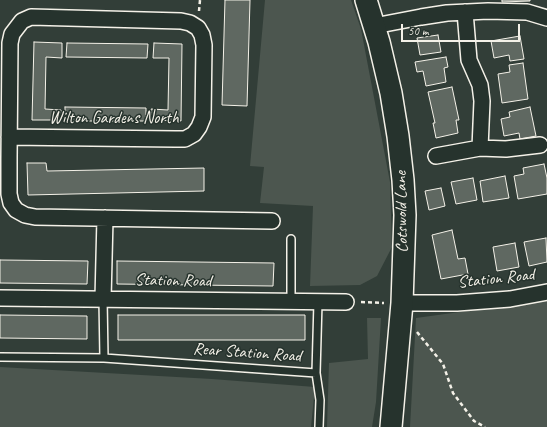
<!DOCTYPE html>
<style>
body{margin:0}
#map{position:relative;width:547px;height:427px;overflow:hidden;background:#323e38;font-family:Caveat,sans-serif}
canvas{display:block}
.scale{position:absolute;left:401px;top:24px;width:119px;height:18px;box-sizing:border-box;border:2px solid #f4f1e8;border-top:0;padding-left:5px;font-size:12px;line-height:14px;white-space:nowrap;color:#f4f1e8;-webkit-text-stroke:3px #26332d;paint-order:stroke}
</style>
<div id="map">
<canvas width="547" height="427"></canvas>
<div class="scale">50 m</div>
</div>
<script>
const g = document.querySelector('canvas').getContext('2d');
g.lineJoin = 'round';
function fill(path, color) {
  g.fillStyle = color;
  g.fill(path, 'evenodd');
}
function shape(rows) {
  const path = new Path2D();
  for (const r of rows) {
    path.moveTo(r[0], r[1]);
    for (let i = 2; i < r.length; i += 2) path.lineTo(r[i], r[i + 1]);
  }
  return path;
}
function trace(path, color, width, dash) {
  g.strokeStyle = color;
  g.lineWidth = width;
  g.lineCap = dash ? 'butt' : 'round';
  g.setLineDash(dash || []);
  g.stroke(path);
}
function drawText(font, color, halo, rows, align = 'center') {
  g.font = font + ' Caveat,sans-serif';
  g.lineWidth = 3;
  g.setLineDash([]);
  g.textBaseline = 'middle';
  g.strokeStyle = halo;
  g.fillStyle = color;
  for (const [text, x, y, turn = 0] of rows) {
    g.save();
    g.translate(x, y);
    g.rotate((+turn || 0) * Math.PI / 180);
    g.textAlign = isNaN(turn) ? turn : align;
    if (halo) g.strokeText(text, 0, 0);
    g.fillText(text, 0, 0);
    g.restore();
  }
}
const green = shape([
 [265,0,351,0,361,29,390,182,392,247,377,276,360,285,310,286,313,206,260,203,264,167,250,166],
 [547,300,547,427,410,427,416,318],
 [367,318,381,318,376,402,372,427,327,427,329,363,368,359],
 [0,367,212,379,315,387,311,427,0,427]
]);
const building = shape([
 [225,0,250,0,247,106,222,105,225,0],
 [502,0,530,0,530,1,502,2,502,0],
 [438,35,441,52,420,55,417,38,438,35],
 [520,36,524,59,510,61,509,55,494,58,491,41,520,36],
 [34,42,62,43,62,58,46,57,45,109,61,110,61,120,32,120,34,42],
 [67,43,148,44,147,58,66,57,67,43],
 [154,43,182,44,181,121,151,120,151,109,168,110,169,58,153,58,154,43],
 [446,57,448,67,444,68,446,82,426,86,423,71,417,72,415,62,446,57],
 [523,63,528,99,502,103,498,74,510,72,509,65,523,63],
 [452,87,459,120,456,120,458,133,436,138,433,123,435,123,428,92,452,87],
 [65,107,146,108,146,121,65,121,65,107],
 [530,107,536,136,520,139,519,133,504,136,501,119,510,117,509,112,530,107],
 [27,163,46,163,47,171,204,168,204,191,28,195,27,163],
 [544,164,547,178,547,194,518,199,514,176,524,174,523,168,544,164],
 [505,176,509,198,483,202,480,181,505,176],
 [473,178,477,200,456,204,451,182,473,178],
 [441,188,445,206,429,210,425,191,441,188],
 [452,230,458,259,465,258,468,274,441,279,432,235,452,230],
 [546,238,547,262,529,266,524,242,546,238],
 [515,243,519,267,497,271,493,247,515,243],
 [0,260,88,261,87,284,0,283,0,260],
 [117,261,274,263,273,286,117,284,117,261],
 [0,315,87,316,87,339,0,338,0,315],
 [118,315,305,315,305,340,118,340,118,315]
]);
const path = shape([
 [199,11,200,0],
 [361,302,384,303],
 [417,332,443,364,453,393,474,421,485,427]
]);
const lane = shape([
 [103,299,104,358],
 [291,302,291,239],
 [0,357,104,358,316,373,318,302],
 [316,373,320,400,319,427]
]);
const street = shape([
 [465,12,469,60,480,85,482,101,480,148],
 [374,26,421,17,447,13,488,11,527,12,547,18],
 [9,137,175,139,185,139,194,134,199,127,203,117,204,45,202,35,198,28,190,23,181,21,31,17,22,21,12,34,10,43,9,158,9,194,11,203,16,210,25,215,35,217,272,221],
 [436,156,480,148,506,149,540,145],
 [0,298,346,302],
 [103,299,105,218],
 [402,303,457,303,510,299,547,292]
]);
const secondary = shape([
 [366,0,379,42,391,93,398,136,403,180,405,215,402,303,391,427]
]);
const streetNames = [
 ["Wilton Gardens North",114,119],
 ["Cotswold Lane",402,212,-91],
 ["Station Road",496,279,-6],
 ["Station Road",173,281,1],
 ["Rear Station Road",247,353,4]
];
fill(green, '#4c564f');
fill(building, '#5f6861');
trace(building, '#f4f1e8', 1);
trace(lane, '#f4f1e8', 10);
trace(street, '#f4f1e8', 18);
trace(secondary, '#f4f1e8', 24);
trace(path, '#f4f1e8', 2.5, [4, 3]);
trace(lane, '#26332d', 7);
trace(street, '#26332d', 15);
trace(secondary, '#26332d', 21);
drawText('17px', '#f4f1e8', '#26332d', streetNames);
</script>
